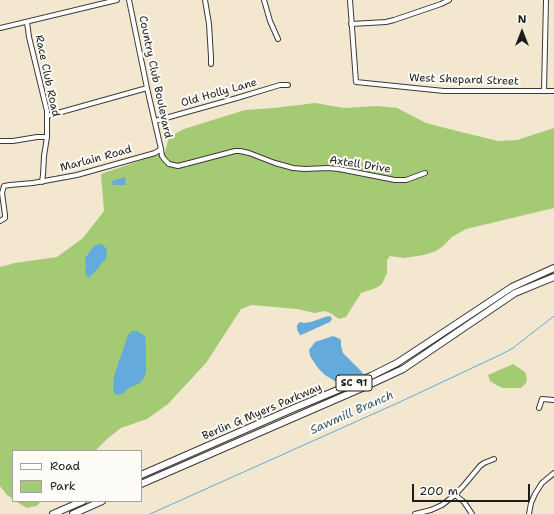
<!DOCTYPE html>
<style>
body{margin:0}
#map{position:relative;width:554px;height:514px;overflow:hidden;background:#f4e7d0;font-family:"Shantell Sans",sans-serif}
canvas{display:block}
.legend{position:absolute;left:12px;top:450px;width:130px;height:52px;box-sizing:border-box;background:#fdfcf7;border:1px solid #a3a29f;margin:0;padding:5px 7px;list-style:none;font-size:12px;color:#1c1c1c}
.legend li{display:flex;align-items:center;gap:8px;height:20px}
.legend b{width:20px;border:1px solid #a3a29f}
.north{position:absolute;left:502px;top:12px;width:40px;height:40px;-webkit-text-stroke:3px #fdfcf7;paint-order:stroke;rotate:0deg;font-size:11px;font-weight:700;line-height:16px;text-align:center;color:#1c1c1c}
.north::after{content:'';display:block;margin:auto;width:14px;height:18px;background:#1c1c1c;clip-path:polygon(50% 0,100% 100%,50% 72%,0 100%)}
.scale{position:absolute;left:412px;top:484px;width:118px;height:18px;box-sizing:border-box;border:2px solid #1c1c1c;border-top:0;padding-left:5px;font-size:12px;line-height:14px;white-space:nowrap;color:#1c1c1c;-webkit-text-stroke:3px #fdfcf7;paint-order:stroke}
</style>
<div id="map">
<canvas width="554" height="514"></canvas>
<ul class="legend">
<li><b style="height:5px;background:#fff"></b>Road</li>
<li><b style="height:11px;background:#a4ca74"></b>Park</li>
</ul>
<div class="north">N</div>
<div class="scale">200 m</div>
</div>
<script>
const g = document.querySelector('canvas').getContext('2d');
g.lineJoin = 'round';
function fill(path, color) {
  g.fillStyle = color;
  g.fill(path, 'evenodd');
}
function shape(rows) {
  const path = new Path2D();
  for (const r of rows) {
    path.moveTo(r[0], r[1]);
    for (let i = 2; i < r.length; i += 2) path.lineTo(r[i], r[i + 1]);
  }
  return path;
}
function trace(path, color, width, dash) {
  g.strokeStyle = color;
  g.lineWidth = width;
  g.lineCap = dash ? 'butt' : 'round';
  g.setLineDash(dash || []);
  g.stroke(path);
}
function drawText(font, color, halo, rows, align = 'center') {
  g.font = font + ' "Shantell Sans",sans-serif';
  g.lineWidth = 4;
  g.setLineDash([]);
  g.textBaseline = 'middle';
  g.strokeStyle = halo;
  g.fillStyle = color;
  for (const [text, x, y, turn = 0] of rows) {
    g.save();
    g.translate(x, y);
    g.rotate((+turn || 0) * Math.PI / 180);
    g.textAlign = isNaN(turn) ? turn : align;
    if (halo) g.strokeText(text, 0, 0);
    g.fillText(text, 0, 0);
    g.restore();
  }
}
const green = shape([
 [315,103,344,108,378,106,397,108,426,123,457,131,498,141,517,140,554,128,554,208,466,229,452,237,443,246,436,251,424,255,404,258,390,256,387,260,387,273,382,284,376,288,361,293,346,317,339,319,330,313,325,311,315,313,297,309,252,305,241,309,206,363,168,404,147,419,121,428,107,439,95,451,13,451,13,499,7,495,0,486,0,267,15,263,57,257,83,238,104,211,101,174,165,152,169,137,184,129,245,110,274,108],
 [513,364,525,372,527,378,526,383,521,388,503,388,498,386,490,381,488,375],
 [15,501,41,501,37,506,27,508]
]);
const water = shape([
 [125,177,126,185,113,185,112,181],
 [99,244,101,244,106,248,107,251,106,258,95,272,89,277,90,280,85,272,86,267,85,258,94,246],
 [330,316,332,319,330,322,301,335,300,335,297,330,297,325,300,322,304,323,311,322,325,317],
 [132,331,138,331,141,334,145,336,146,347,146,370,145,376,140,383,129,388,122,394,118,395,114,393,113,387,114,376,128,335],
 [333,336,338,338,341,340,341,346,343,353,362,372,365,377,365,381,363,384,358,386,352,386,338,383,325,375,318,368,310,356,309,350,315,342]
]);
const stream = shape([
 [150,514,402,401,502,354,513,348,554,316]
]);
const minor = shape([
 [205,0,209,24,211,57,211,64],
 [264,0,270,21,278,39],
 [350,0,356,82,444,91,554,91],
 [27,22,29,37,47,111,47,137,44,156,43,175,42,182],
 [351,24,386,22,394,20,441,4,449,0],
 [0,28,117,0],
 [544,91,546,0],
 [47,116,147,88],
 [155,121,237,98,280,85,288,85],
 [0,141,13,141,37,137,47,137],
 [161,149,162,156,165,160,169,164,178,166,235,151,240,151,249,153,275,163,293,168,305,169,328,168,339,169,395,180,406,180,425,173],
 [0,221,5,218,5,215,2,193,4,186,10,185,33,183,77,175,155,153,161,149,147,88,129,0],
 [539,408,542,399,554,400],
 [455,495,464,502,472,514],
 [415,514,431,510,442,505,455,495,465,484,480,466,484,463,494,459],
 [529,514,531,503,535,494,542,483,554,473]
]);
const primary = shape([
 [141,475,292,409,371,376,397,363,429,342,512,287,554,268],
 [141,484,362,388,403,369,515,293,554,277],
 [53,514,83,501],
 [73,514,102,501]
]);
const shields = [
 [354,383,36]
];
const shieldNames = [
 ["SC 91",354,383]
];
const streetNames = [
 ["Race Club Road",47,76,78],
 ["Country Club Boulevard",155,77,78],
 ["West Shepard Street",464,80,2],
 ["Old Holly Lane",219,93,-16],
 ["Marlain Road",96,159,-15],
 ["Axtell Drive",360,165,9],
 ["Berlin G Myers Parkway",262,412,-23]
];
const waterNames = [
 ["Sawmill Branch",352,413,-24]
];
fill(green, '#a4ca74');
fill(water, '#64aada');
trace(stream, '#64aada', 1);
trace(minor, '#3c3a37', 6);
trace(primary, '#3c3a37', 8);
trace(minor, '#fff', 4);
trace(primary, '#fff', 6);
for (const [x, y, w] of shields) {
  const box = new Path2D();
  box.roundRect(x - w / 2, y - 8, w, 16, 3);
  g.fillStyle = '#fdfcf7';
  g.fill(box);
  trace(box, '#1c1c1c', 1);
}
drawText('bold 10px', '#1c1c1c', null, shieldNames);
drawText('11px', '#1c1c1c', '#fdfcf7', streetNames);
drawText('italic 12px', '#3c5c71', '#fdfcf7', waterNames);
</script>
